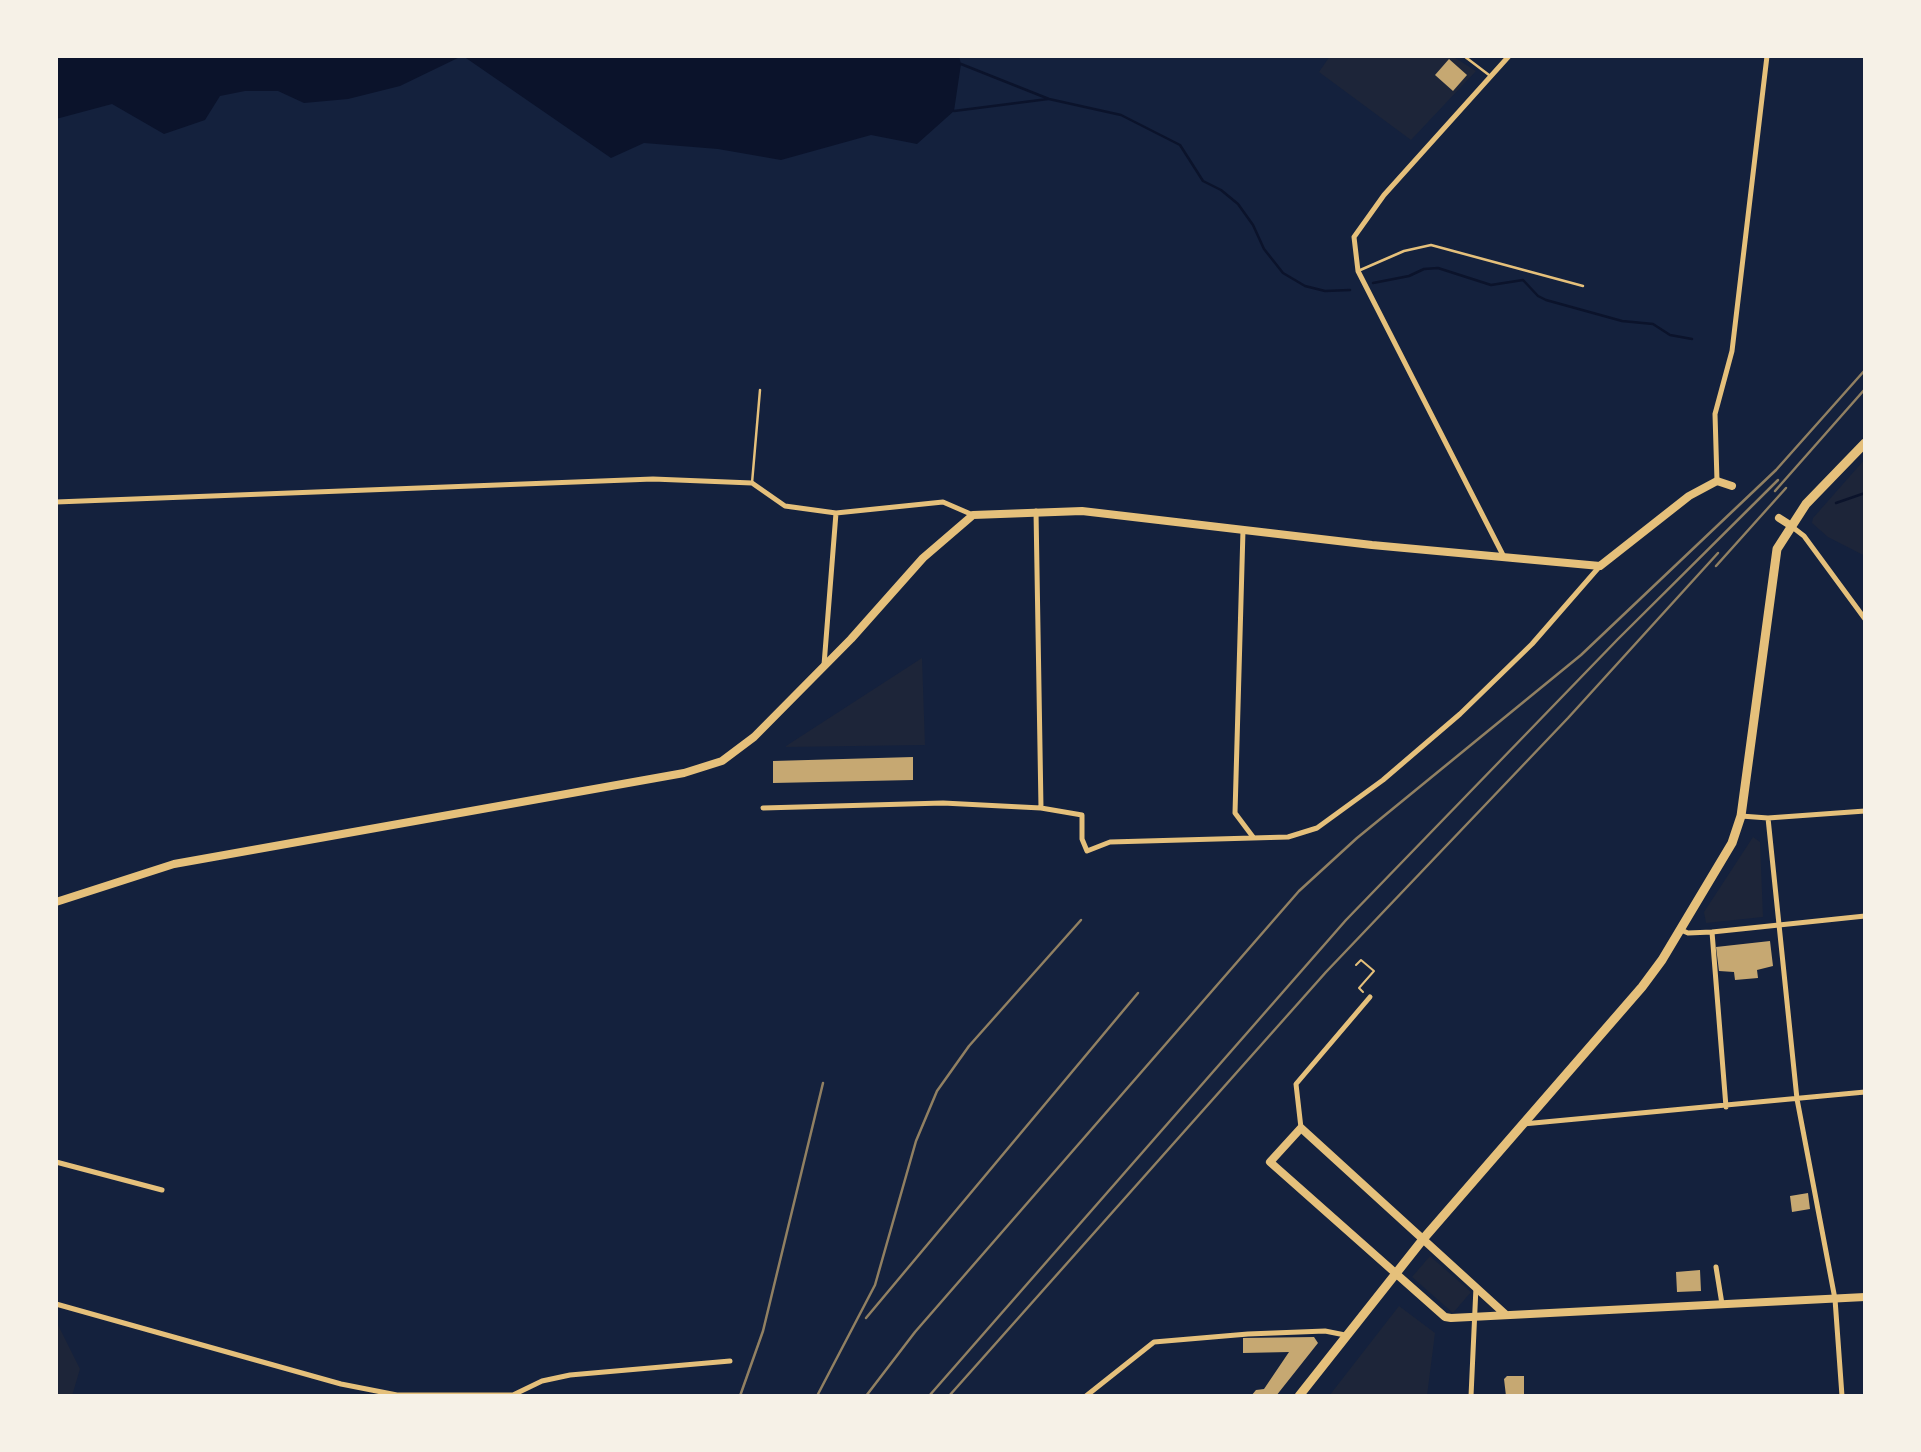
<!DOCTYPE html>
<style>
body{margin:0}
#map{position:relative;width:1921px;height:1452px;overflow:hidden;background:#14213d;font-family:"Golos Text",sans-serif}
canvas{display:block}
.frame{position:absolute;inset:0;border:58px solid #f6f1e7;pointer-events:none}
</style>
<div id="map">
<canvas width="1921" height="1452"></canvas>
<div class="frame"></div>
</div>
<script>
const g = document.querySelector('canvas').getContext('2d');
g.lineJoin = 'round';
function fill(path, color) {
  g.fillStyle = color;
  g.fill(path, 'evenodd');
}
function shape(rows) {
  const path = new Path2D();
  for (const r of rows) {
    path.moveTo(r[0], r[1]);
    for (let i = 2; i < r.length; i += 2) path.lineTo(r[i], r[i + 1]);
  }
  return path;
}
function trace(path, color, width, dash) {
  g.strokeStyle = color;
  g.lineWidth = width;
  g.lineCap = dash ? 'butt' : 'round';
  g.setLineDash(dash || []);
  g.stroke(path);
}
const green = shape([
 [1330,56,1452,56,1476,71,1411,140,1319,72],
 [1865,459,1865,556,1828,537,1812,523,1813,518],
 [922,658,925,745,786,747,786,746],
 [1753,837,1760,842,1763,917,1706,923,1704,912],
 [1430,1256,1471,1292,1453,1313,1412,1277],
 [1399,1306,1435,1333,1427,1396,1329,1396],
 [56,1321,80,1369,72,1396,56,1396]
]);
const water = shape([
 [56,56,462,56,400,86,348,99,304,103,278,91,245,91,220,96,205,120,164,134,112,104,56,119],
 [463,56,959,56,961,64,954,111,917,144,871,135,781,160,718,149,644,143,611,158]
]);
const stream = shape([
 [961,64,1049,99,1121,115,1180,145,1203,181,1221,190,1238,204,1253,225,1264,249,1283,273,1305,286,1325,291,1350,290],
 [954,111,1048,99],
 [1373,283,1409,276,1424,269,1438,268,1491,285,1523,280,1538,296,1546,300,1622,321,1653,324,1670,335,1692,339],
 [1836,503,1865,493]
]);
const building = shape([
 [1449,59,1467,75,1453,91,1435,75],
 [913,757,913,780,773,783,773,761],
 [1770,941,1773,966,1757,970,1758,978,1735,980,1734,972,1719,971,1716,947],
 [1808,1193,1810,1209,1792,1212,1790,1196],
 [1700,1270,1701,1291,1677,1292,1676,1272],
 [1314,1337,1318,1343,1276,1396,1251,1396,1256,1390,1264,1389,1289,1352,1243,1353,1243,1338],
 [1507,1376,1524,1376,1524,1396,1506,1396,1504,1379]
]);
const path = shape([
 [1356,965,1361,960,1374,971,1359,988,1363,992]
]);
const service = shape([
 [1464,56,1489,75],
 [1358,271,1404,251,1431,245,1583,286],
 [752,483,760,390]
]);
const minor = shape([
 [1717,481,1715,414,1732,351,1767,56],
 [56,502,653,479,752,483,785,506,836,513,943,502,973,515],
 [1036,511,1041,808],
 [1791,526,1804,536,1865,619],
 [1243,530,1235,813,1253,837],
 [1504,557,1358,271,1354,237,1384,195,1509,56],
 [824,665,836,513],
 [763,808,943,803,1041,808,1082,815,1082,839,1087,851,1110,842,1288,837,1317,828,1383,780,1460,714,1532,644,1600,566],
 [1741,816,1768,818,1865,811],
 [1768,818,1797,1099,1835,1299,1842,1396],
 [1681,930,1688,933,1712,932,1865,916],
 [1712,932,1726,1107],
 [1523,1124,1865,1092],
 [1301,1128,1296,1084,1370,997],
 [56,1162,162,1190],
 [1716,1267,1722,1304],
 [56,1304,341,1384,397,1395,513,1395,542,1381,570,1375,730,1361],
 [1086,1396,1154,1342,1248,1334,1325,1331,1345,1335],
 [1471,1396,1476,1287]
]);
const primary = shape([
 [1779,518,1790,525],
 [56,902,174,864,684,773,722,761,754,737,851,639,923,558,973,515,1082,511,1372,545,1600,566,1689,496,1717,481,1732,486],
 [1505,1314,1301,1128,1270,1162,1445,1317,1451,1318,1865,1297]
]);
const trunk = shape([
 [1299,1396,1424,1238,1642,987,1662,960,1732,843,1741,816,1777,549,1806,504,1865,443]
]);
const rail = shape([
 [1775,491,1865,389],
 [1716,566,1786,488],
 [866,1318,1138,993],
 [740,1396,763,1331,823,1083],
 [817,1396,875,1285,916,1141,937,1091,969,1046,1081,920],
 [866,1396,915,1332,1299,891,1357,838,1581,655,1776,470,1865,370],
 [929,1396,1346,920,1618,639,1778,480],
 [949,1396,1326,972,1568,718,1718,553]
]);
fill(green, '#1d2539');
fill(water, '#0b132b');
trace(stream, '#0b132b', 2.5);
fill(building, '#c6a872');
trace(path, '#e5c07b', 2);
trace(service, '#e5c07b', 2.5);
trace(minor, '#e5c07b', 5);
trace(primary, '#e5c07b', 8);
trace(trunk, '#e5c07b', 9);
trace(rail, '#918062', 2.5);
</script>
